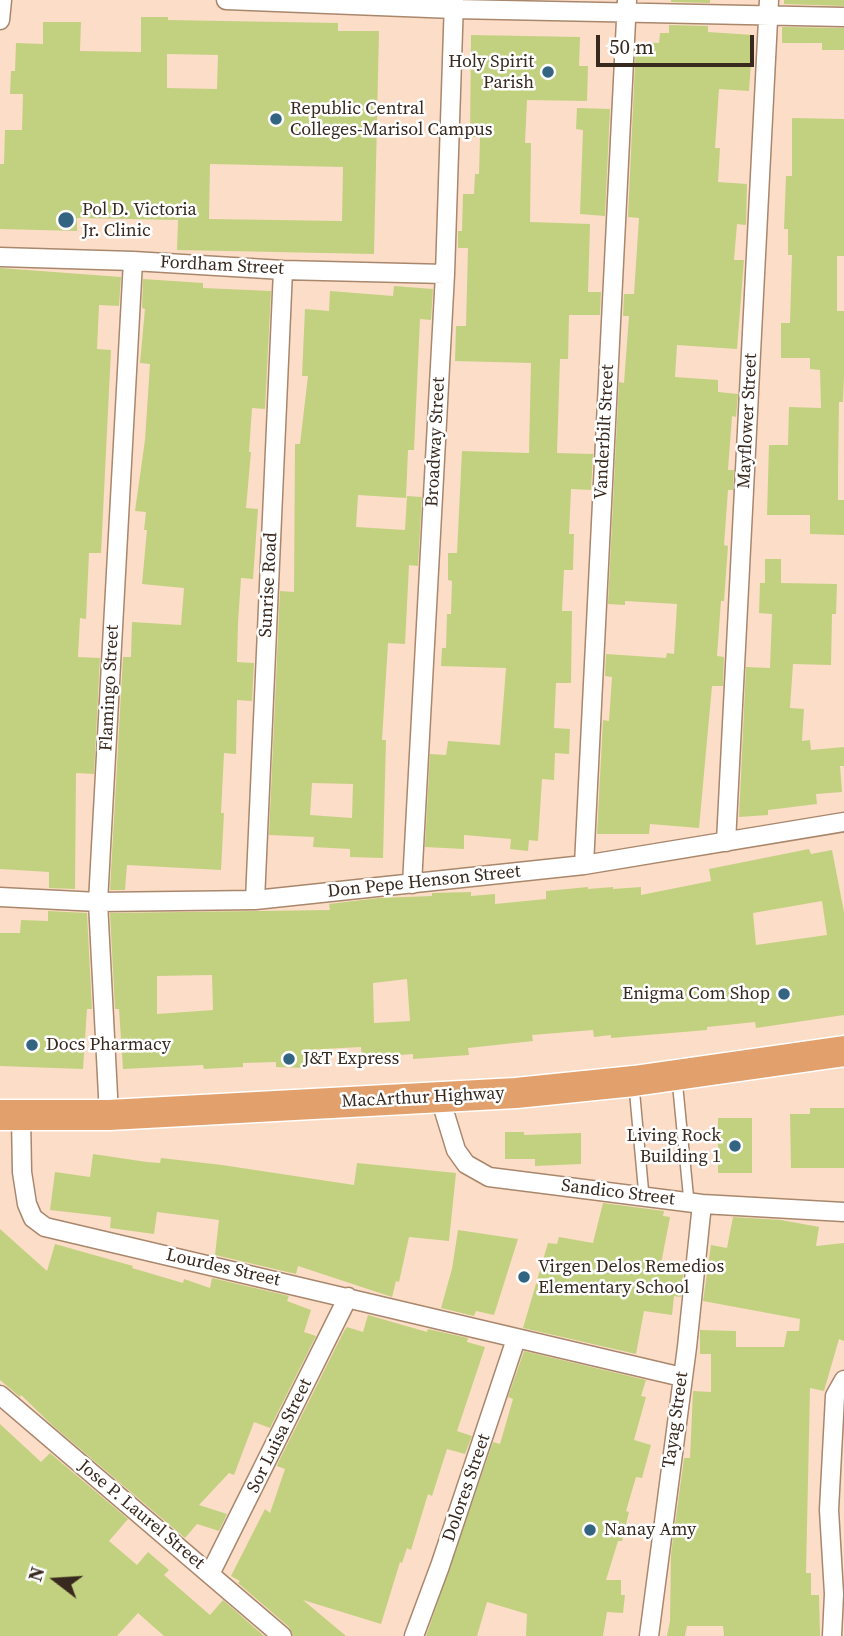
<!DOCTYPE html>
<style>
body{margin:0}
#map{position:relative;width:844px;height:1636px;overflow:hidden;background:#fcddc7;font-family:"Source Serif 4",serif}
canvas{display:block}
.north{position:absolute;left:21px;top:1545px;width:70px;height:70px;-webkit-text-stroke:5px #fff;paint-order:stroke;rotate:287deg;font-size:19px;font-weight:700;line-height:28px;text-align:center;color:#38291f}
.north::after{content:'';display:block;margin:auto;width:24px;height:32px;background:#38291f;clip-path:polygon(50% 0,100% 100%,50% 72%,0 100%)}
.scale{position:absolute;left:596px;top:35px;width:158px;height:32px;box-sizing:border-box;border:4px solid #38291f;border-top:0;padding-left:9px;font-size:21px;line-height:24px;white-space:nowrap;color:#38291f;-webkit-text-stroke:5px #fff;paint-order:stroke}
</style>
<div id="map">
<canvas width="844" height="1636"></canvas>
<div class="north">N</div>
<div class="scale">50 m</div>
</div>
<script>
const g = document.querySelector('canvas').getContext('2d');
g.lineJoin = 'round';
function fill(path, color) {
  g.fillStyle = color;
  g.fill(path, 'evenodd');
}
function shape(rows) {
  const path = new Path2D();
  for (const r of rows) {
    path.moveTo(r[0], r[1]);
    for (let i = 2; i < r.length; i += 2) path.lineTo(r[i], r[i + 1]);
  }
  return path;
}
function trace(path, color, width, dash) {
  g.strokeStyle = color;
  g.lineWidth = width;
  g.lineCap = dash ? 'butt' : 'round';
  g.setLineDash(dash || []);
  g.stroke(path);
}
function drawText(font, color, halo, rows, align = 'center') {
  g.font = font + ' "Source Serif 4",serif';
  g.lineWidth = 5;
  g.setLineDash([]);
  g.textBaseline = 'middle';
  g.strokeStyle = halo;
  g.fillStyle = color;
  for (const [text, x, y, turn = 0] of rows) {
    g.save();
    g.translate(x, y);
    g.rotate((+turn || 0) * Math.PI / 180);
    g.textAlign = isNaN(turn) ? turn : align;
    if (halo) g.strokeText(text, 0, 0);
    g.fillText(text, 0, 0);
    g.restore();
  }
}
const building = shape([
 [671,0,710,0,710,3,671,2],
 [784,0,844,0,844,6,784,4],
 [141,17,168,17,168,20,338,23,338,31,379,31,374,254,177,250,178,220,77,218,77,231,0,229,0,164,4,164,5,130,22,130,23,94,10,94,11,71,15,71,16,43,43,44,43,22,81,22,80,51,141,52],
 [167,54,218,55,217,89,167,88],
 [210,164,343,167,342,221,209,219],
 [669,25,708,26,708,32,753,35,749,91,719,89,715,148,720,148,718,182,747,184,746,225,737,224,734,260,744,260,737,349,677,345,675,377,718,380,718,392,738,394,736,417,732,416,728,470,734,470,733,490,728,490,724,545,728,546,724,601,721,601,717,656,724,657,723,686,712,686,699,828,650,824,649,834,597,834,603,720,609,721,612,677,605,676,606,654,666,658,667,653,674,654,677,604,625,601,625,605,608,604,619,382,624,383,629,316,623,316,624,294,634,294,639,218,628,217,636,42,659,43,660,33,669,33],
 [782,27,844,28,844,50,822,50,822,43,782,43],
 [471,35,580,37,579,66,588,66,587,101,527,100,525,143,531,143,530,222,590,224,588,292,601,292,600,315,569,315,568,359,560,359,557,453,593,454,591,490,571,489,569,534,574,534,573,570,564,570,562,611,572,611,571,683,556,683,554,728,570,729,569,754,555,753,554,780,542,779,538,841,529,840,528,851,510,849,511,839,464,835,464,849,425,847,430,754,446,755,448,741,500,745,506,668,441,666,442,648,446,648,447,614,451,614,452,581,448,580,448,553,457,553,462,451,529,453,531,363,455,361,456,326,466,326,468,248,458,248,458,231,462,231,463,194,474,194,475,174,479,174,480,137,470,137],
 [577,108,610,109,605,216,580,214,583,130,576,129],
 [792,118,844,119,844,256,837,256,837,311,844,311,844,375,843,402,839,402,838,472,838,500,844,500,844,535,810,534,810,515,767,515,769,445,788,445,789,407,821,408,820,370,810,369,810,358,781,358,781,323,790,323,792,255,788,255,788,229,784,229,786,176,792,176],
 [0,268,121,277,119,306,99,305,97,349,111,350,101,553,89,553,86,619,80,618,78,657,100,658,94,774,76,773,75,889,49,888,49,872,0,869],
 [143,279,203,283,203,288,271,291,265,409,252,408,249,452,251,452,246,508,258,509,253,579,241,578,238,623,237,662,254,663,252,701,237,700,236,754,224,753,221,813,224,813,221,870,127,865,125,890,110,890,123,657,131,657,132,622,181,625,184,588,142,584,147,530,144,530,146,512,135,511,145,440,150,364,140,363,145,309,142,308],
 [394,286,433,289,431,320,420,319,414,450,408,450,406,498,358,495,356,527,405,530,407,496,422,497,418,566,409,565,405,644,388,643,382,740,386,740,383,858,350,857,350,849,313,847,314,837,269,835,280,591,294,592,295,444,300,444,308,376,302,376,305,309,329,311,330,291,393,296],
 [312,783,353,784,352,818,310,815],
 [765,559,781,559,781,583,837,584,836,614,832,614,831,665,793,664,790,708,804,709,802,741,810,740,811,750,844,747,844,766,840,766,842,792,816,794,817,804,768,810,768,815,739,817,746,667,770,668,772,614,759,613,760,583,765,583],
 [809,849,811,854,832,850,844,912,844,1015,756,1028,755,1022,707,1027,707,1030,611,1038,611,1035,594,1037,593,1030,532,1035,533,1041,468,1048,469,1055,413,1059,413,1054,362,1058,361,1047,304,1050,303,1068,276,1067,276,1062,243,1063,243,1067,204,1069,203,1065,123,1069,119,1009,115,1009,110,913,330,910,329,904,379,898,432,896,432,893,471,892,471,896,495,894,495,904,546,899,546,891,588,887,588,889,613,887,613,889,641,887,641,895,711,881,709,869],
 [822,901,827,935,756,945,753,913],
 [212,975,213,1010,157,1014,157,976],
 [407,979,410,1021,374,1023,373,983],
 [48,911,87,913,92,1009,87,1009,83,1069,0,1066,0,933,20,933,21,920,48,921],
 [810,1108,844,1108,844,1168,791,1168,790,1114,810,1114],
 [718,1118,752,1118,752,1173,718,1173],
 [505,1132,524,1132,524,1135,581,1133,581,1164,535,1166,535,1159,505,1159],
 [93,1154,147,1162,160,1163,161,1158,222,1165,354,1185,357,1163,456,1173,449,1241,409,1237,399,1282,396,1281,392,1297,298,1266,296,1274,215,1255,219,1220,157,1212,154,1234,110,1228,111,1217,50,1210,55,1172,90,1177],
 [603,1203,664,1211,663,1216,670,1217,661,1264,684,1267,681,1297,674,1296,672,1315,644,1311,636,1354,523,1328,548,1243,557,1244,559,1237,593,1243],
 [733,1217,781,1220,819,1227,816,1246,844,1243,844,1341,839,1339,824,1391,810,1388,806,1573,811,1573,811,1595,819,1595,820,1636,724,1636,723,1626,687,1626,685,1636,667,1636,670,1621,671,1554,684,1458,690,1458,693,1391,711,1392,711,1354,700,1354,700,1330,736,1331,736,1347,784,1347,787,1331,799,1331,800,1319,703,1301,711,1245,727,1248],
 [0,1229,47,1271,55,1244,133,1266,132,1268,183,1283,184,1279,210,1288,212,1278,289,1296,287,1301,311,1310,304,1332,316,1336,270,1428,254,1422,234,1475,229,1473,199,1505,227,1514,219,1531,197,1524,185,1538,52,1425,21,1395,20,1397,0,1380],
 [458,1230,518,1239,494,1315,476,1311,474,1316,441,1308,452,1269],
 [368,1315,427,1332,428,1329,468,1338,467,1342,485,1347,457,1431,472,1436,465,1454,447,1449,432,1496,428,1494,411,1550,407,1548,402,1563,400,1562,381,1624,303,1600,346,1636,293,1636,289,1627,238,1583,240,1581,231,1576,265,1509,270,1513,285,1469,277,1466,278,1463,344,1331,347,1327,363,1332],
 [524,1351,646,1380,641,1396,646,1397,634,1440,651,1445,642,1478,636,1477,626,1511,629,1512,622,1541,618,1541,606,1580,621,1580,621,1595,625,1595,623,1613,607,1612,603,1636,526,1636,527,1614,487,1602,477,1636,426,1636,493,1442,500,1444,513,1399,508,1397],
 [0,1424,41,1462,50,1453,128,1519,109,1541,137,1565,148,1552,169,1570,164,1575,210,1615,223,1600,264,1636,164,1636,138,1613,117,1636,0,1636]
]);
const service = shape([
 [677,1079,689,1202],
 [634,1086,644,1196]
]);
const minor = shape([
 [226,0,454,9,844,17],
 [0,20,2,0],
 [0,257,133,261,283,270,445,274],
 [726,842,769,0],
 [584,865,627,0],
 [412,884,445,274,454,0],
 [0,897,98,902,255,900,584,865,844,822],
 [255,900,283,270],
 [440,1098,456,1150,466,1164,489,1177,702,1204,844,1212],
 [109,1115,98,902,133,261],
 [21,1116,22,1172,27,1204,33,1218,45,1227,682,1377],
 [0,1395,282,1636],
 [210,1574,348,1297],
 [414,1636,440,1566,516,1339],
 [649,1636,687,1347,702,1204],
 [832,1636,834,1594,829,1510,835,1396,844,1380]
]);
const trunk = shape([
 [0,1115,109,1115,516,1093,634,1081,844,1051]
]);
const markers = [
 [548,72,7,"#336482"],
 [276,119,7,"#336482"],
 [66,220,9,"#336482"],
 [784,994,7,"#336482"],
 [32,1045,7,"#336482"],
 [289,1059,7,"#336482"],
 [735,1146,7,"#336482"],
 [524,1277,7,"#336482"],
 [590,1530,7,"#336482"]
];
const poiNames = [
 ["Holy Spirit",534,62,"right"],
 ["Parish",534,83,"right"],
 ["Republic Central",290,109],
 ["Colleges-Marisol Campus",290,130],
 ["Pol D. Victoria",82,210],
 ["Jr. Clinic",82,231],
 ["Enigma Com Shop",770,994,"right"],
 ["Docs Pharmacy",46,1045],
 ["J&T Express",303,1059],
 ["Living Rock",721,1136,"right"],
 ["Building 1",721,1157,"right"],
 ["Virgen Delos Remedios",538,1267],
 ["Elementary School",538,1288],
 ["Nanay Amy",604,1530]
];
const streetNames = [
 ["Fordham Street",222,266,3],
 ["Mayflower Street",748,421,-87],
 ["Vanderbilt Street",605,432,-87],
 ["Broadway Street",436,442,-87],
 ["Sunrise Road",269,585,-87],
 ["Flamingo Street",110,688,-87],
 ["Don Pepe Henson Street",424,882,-6],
 ["MacArthur Highway",423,1098,-3],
 ["Sandico Street",618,1193,7],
 ["Lourdes Street",223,1268,13],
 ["Tayag Street",676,1420,-82],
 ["Sor Luisa Street",280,1436,-64],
 ["Dolores Street",467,1488,-71],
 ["Jose P. Laurel Street",141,1515,40]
];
fill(building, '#c2d180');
trace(service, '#a9876d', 12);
trace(minor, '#a9876d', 21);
trace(trunk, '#fff', 33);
trace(service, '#fff', 9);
trace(minor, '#fff', 18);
trace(trunk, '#e2a06c', 30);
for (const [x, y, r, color] of markers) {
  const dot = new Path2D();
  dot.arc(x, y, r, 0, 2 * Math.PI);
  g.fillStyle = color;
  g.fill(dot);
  trace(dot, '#fff', 2.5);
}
drawText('18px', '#38291f', '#fff', poiNames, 'left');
drawText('18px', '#38291f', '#fff', streetNames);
</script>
